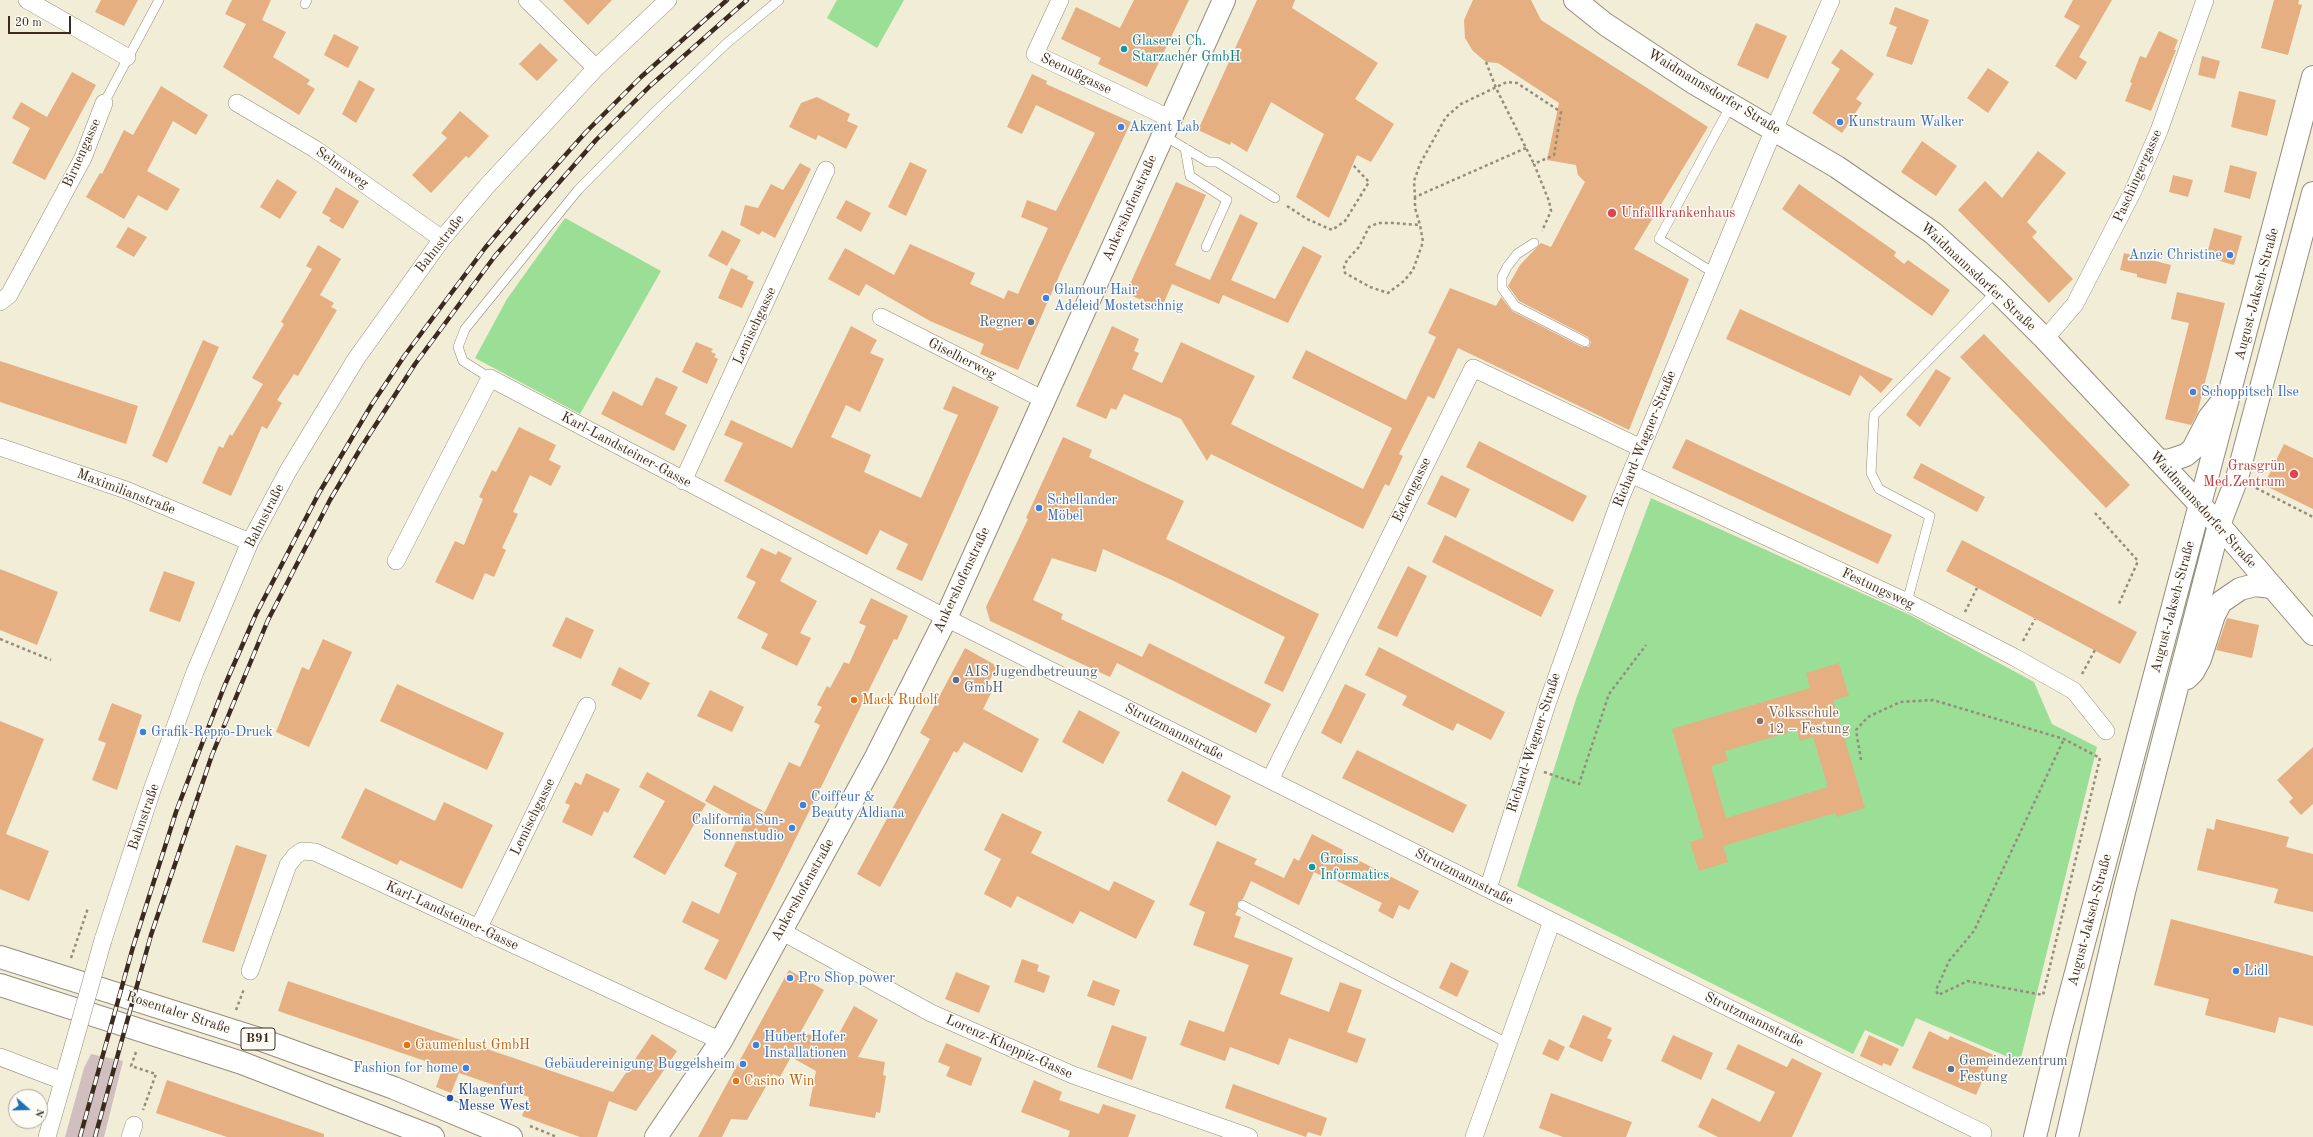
<!DOCTYPE html>
<meta charset="utf-8">
<style>
body{margin:0}
#map{position:relative;width:2313px;height:1137px;overflow:hidden;background:#f1edd7;font-family:"Old Standard TT",serif}
canvas{display:block}
.north{position:absolute;left:8px;top:1089px;width:40px;height:40px;box-sizing:border-box;background:#fdfcf7;border:1px solid #afa8a0;border-radius:50%;rotate:110deg;font-size:11px;font-weight:700;line-height:16px;text-align:center;color:#3b2a1e}
.north::after{content:'';display:block;margin:auto;width:14px;height:18px;background:#1f6fb2;clip-path:polygon(50% 0,100% 100%,50% 72%,0 100%)}
.scale{position:absolute;left:8px;top:16px;width:63px;height:18px;box-sizing:border-box;border:2px solid #3b2a1e;border-top:0;padding-left:5px;font-size:12px;line-height:14px;white-space:nowrap;color:#3b2a1e;-webkit-text-stroke:3px #fdfcf7;paint-order:stroke}
</style>
<div id="map">
<canvas width="2313" height="1137"></canvas>
<div class="north">N</div>
<div class="scale">20 m</div>
</div>
<script>
const g = document.querySelector('canvas').getContext('2d');
g.lineJoin = 'round';
function fill(path, color) {
  g.fillStyle = color;
  g.fill(path, 'evenodd');
}
function shape(rows) {
  const path = new Path2D();
  for (const r of rows) {
    path.moveTo(r[0], r[1]);
    for (let i = 2; i < r.length; i += 2) path.lineTo(r[i], r[i + 1]);
  }
  return path;
}
function trace(path, color, width, dash) {
  g.strokeStyle = color;
  g.lineWidth = width;
  g.lineCap = dash ? 'butt' : 'round';
  g.setLineDash(dash || []);
  g.stroke(path);
}
function drawText(font, color, halo, rows, align = 'center') {
  g.font = font + ' "Old Standard TT",serif';
  g.lineWidth = 3;
  g.setLineDash([]);
  g.textBaseline = 'middle';
  g.strokeStyle = halo;
  g.fillStyle = color;
  for (const [text, x, y, turn = 0] of rows) {
    g.save();
    g.translate(x, y);
    g.rotate((+turn || 0) * Math.PI / 180);
    g.textAlign = isNaN(turn) ? turn : align;
    if (halo) g.strokeText(text, 0, 0);
    g.fillText(text, 0, 0);
    g.restore();
  }
}
const industrial = shape([
 [91,1054,123,1061,104,1137,65,1137,84,1068]
]);
const green = shape([
 [837,0,904,0,877,48,827,18],
 [565,218,661,271,580,414,475,358,507,299],
 [1651,498,1910,615,2034,682,2052,724,2097,747,2020,1062,1916,1018,1903,1047,1865,1030,1853,1054,1517,886,1576,699]
]);
const building = shape([
 [101,0,138,0,124,26,95,12],
 [232,0,271,0,262,20,286,32,273,57,310,80,307,84,315,89,299,115,223,67,246,24,225,14],
 [563,0,612,0,588,25],
 [1134,0,1189,0,1147,87,1098,64,1101,58,1061,39,1076,7,1120,28],
 [1257,0,1295,0,1292,8,1378,63,1355,99,1394,124,1371,162,1357,155,1329,218,1296,197,1324,134,1271,102,1247,152,1231,142,1230,145,1198,130],
 [1473,0,1531,0,1541,20,1708,127,1634,249,1689,279,1629,430,1458,348,1434,399,1428,396,1399,454,1403,456,1389,486,1385,484,1363,529,1211,454,1207,461,1181,419,1124,394,1116,410,1111,408,1106,419,1076,406,1112,326,1139,339,1134,351,1139,353,1132,369,1162,383,1181,342,1255,376,1231,424,1363,489,1392,428,1292,378,1306,350,1406,400,1436,337,1428,333,1450,288,1496,306,1501,297,1512,311,1582,347,1589,347,1591,342,1588,337,1519,301,1508,286,1520,265,1541,243,1551,247,1585,182,1578,175,1576,165,1547,160,1559,103,1498,63,1486,62,1473,51,1465,38,1464,20],
 [2073,0,2112,0,2079,57,2087,62,2076,80,2055,66,2080,26,2064,17],
 [2274,0,2299,0,2298,4,2302,5,2288,55,2261,48],
 [1895,7,1929,20,1912,65,1886,56,1897,27,1889,24],
 [1756,23,1787,36,1768,79,1737,65],
 [2159,31,2178,40,2174,50,2176,50,2151,111,2125,101,2132,83,2130,82,2140,56,2146,58],
 [334,34,359,47,348,68,324,55],
 [540,43,558,60,537,81,519,64],
 [1841,49,1874,74,1856,99,1862,103,1842,133,1812,113,1840,69,1831,63],
 [2202,56,2220,61,2215,79,2198,75],
 [1988,68,2009,82,1988,113,1967,98],
 [72,72,96,85,45,180,12,163,30,128,12,118,21,102,47,117],
 [1032,74,1047,81,1046,84,1131,122,1062,269,1018,370,980,354,984,344,930,321,866,284,859,296,828,279,845,248,894,275,910,244,975,273,970,284,1004,299,1008,290,1018,294,1048,228,1021,217,1027,200,1056,211,1095,133,1036,105,1022,134,1007,127],
 [359,80,375,89,356,123,342,114],
 [161,86,208,115,196,135,173,121,147,171,180,189,167,211,138,195,124,219,86,197,100,173,102,174,124,130,133,135],
 [2239,91,2276,100,2267,136,2231,127],
 [817,97,850,114,847,121,858,126,846,149,818,135,816,140,789,127,801,103],
 [460,111,489,136,469,158,466,156,431,193,412,175,447,138,441,133],
 [1922,141,1957,166,1936,196,1901,172],
 [2038,151,2066,173,2027,222,2037,232,2032,237,2073,279,2049,303,1958,210,1985,181,2002,198],
 [910,162,927,170,906,216,888,207],
 [800,163,811,169,775,238,762,231,759,235,740,225,745,205,758,208,771,184,783,190],
 [2230,165,2257,172,2250,199,2224,192],
 [2173,175,2193,180,2188,197,2169,192],
 [277,179,297,192,280,219,260,207],
 [1176,182,1206,195,1175,265,1210,280,1240,214,1258,223,1231,280,1275,299,1303,246,1322,256,1288,323,1223,295,1219,304,1172,284,1161,309,1126,293],
 [1799,184,1896,252,1894,256,1904,264,1908,260,1950,290,1932,316,1782,209],
 [336,187,359,201,343,229,329,221,331,218,322,213],
 [846,200,871,213,861,232,836,218],
 [128,227,147,237,134,257,116,247],
 [2214,228,2242,236,2234,265,2206,257],
 [722,230,741,240,727,266,708,256],
 [318,245,341,259,320,295,334,303,331,307,337,310,298,376,294,374,277,400,282,403,267,429,262,426,231,496,202,483,219,446,223,448,230,434,232,436,263,384,252,378,284,324,281,322,312,269,306,266],
 [2124,253,2171,265,2166,284,2137,277,2137,274,2120,270],
 [731,268,748,276,747,279,754,282,742,308,718,298],
 [2177,292,2225,303,2197,414,2191,425,2165,419,2189,323,2171,319],
 [1740,309,1864,366,1893,379,1881,393,1860,375,1850,396,1759,354,1726,339],
 [851,326,877,340,870,353,884,359,860,412,846,405,831,437,871,455,864,472,921,498,958,415,943,409,953,386,999,407,922,581,896,569,908,544,880,530,867,555,724,481,743,443,724,435,731,420,792,448],
 [1984,334,2130,485,2106,508,1960,357],
 [203,340,219,347,167,463,152,456],
 [696,342,713,349,711,352,716,354,714,357,718,359,707,384,682,372],
 [0,361,138,406,126,444,0,402],
 [1936,369,1951,378,1920,427,1906,415],
 [656,377,678,387,665,414,687,425,674,451,601,414,613,391,642,406],
 [519,427,556,445,549,460,561,466,551,486,530,475,513,512,518,514,502,548,506,550,494,577,485,573,473,600,435,582,455,541,464,545,483,499,479,497,492,470,496,472],
 [1063,437,1092,450,1089,457,1184,501,1166,539,1319,614,1283,692,1264,683,1285,637,1174,581,1103,549,1096,572,1052,558,1033,600,1063,614,1061,619,1142,657,1149,643,1271,704,1256,733,1117,663,1110,677,990,621,986,607,1028,519,1026,518],
 [1686,439,1892,535,1878,564,1672,468],
 [1479,441,1587,496,1573,522,1466,467],
 [2284,444,2313,458,2313,509,2264,485],
 [1921,463,1985,497,1977,512,1913,478],
 [1441,475,1470,489,1456,518,1427,504],
 [1445,535,1554,590,1541,617,1432,562],
 [1962,540,2137,632,2120,664,1946,571],
 [761,548,776,555,778,551,792,558,780,581,817,601,800,633,811,638,797,666,761,648,768,634,737,618,756,582,746,577],
 [1408,566,1427,576,1397,637,1377,628],
 [0,569,58,592,37,645,0,630],
 [164,571,195,582,180,622,149,611],
 [871,598,908,616,897,640,894,639,726,980,704,969,719,940,682,922,692,901,719,914,737,873,724,866,745,823,705,801,714,785,765,812,789,762,800,767,820,725,814,722,822,707,817,705,827,686,830,688,844,662,849,664,866,626,859,623],
 [566,617,594,630,581,659,552,646],
 [2227,618,2259,625,2252,658,2216,650],
 [323,639,352,652,309,747,276,732,302,667,309,670],
 [1379,647,1505,712,1491,740,1457,723,1453,731,1402,705,1407,696,1365,675],
 [965,648,997,666,986,687,992,691,983,709,1039,739,1022,773,964,742,957,753,954,751,880,887,857,874,930,739,920,733],
 [1839,663,1849,696,1833,700,1865,808,1837,817,1835,813,1723,846,1728,862,1699,871,1690,842,1704,838,1672,729,1810,688,1806,673],
 [1797,730,1800,741,1813,737,1828,787,1726,818,1711,766,1728,761,1725,751],
 [619,667,650,683,641,700,611,685],
 [397,684,504,733,487,770,380,721],
 [1345,684,1366,694,1341,744,1321,733],
 [710,690,744,707,732,732,697,716],
 [112,703,142,715,117,790,92,780,106,743,98,740],
 [1079,710,1120,732,1103,764,1062,742],
 [0,721,44,739,6,834,49,851,29,901,0,889],
 [2313,747,2313,804,2301,815,2289,802,2293,798,2277,780],
 [1357,750,1467,805,1453,833,1342,778],
 [1182,771,1231,796,1216,826,1167,801],
 [647,772,706,804,665,875,633,857,665,801,639,787],
 [586,773,620,789,608,813,604,811,592,836,562,822,570,805,565,803,575,782,581,785],
 [365,788,435,821,444,802,493,825,462,889,400,860,397,865,341,838],
 [1002,813,1042,832,1031,853,1109,891,1114,881,1155,901,1136,939,1080,911,1073,924,1017,896,1011,908,984,894,1001,859,984,850],
 [2216,819,2289,837,2286,847,2313,854,2313,912,2274,903,2278,889,2197,870,2207,828,2214,830],
 [1312,834,1343,850,1342,852,1419,891,1409,910,1399,905,1393,919,1378,911,1382,903,1329,877,1328,879,1314,872,1299,905,1251,881,1243,899,1237,903,1238,909,1235,915,1241,917,1234,937,1293,958,1280,994,1329,1012,1340,982,1362,990,1347,1032,1366,1039,1357,1063,1289,1038,1279,1065,1230,1047,1225,1061,1180,1045,1189,1020,1224,1032,1249,965,1193,945,1205,912,1189,905,1217,841,1257,859,1254,864,1284,878,1294,858,1299,861],
 [236,845,267,855,234,952,202,942],
 [2171,919,2313,956,2313,1026,2279,1017,2275,1033,2205,1015,2209,999,2154,985],
 [1022,959,1039,965,1037,971,1050,976,1044,993,1014,982],
 [1451,962,1469,971,1457,997,1439,988],
 [789,970,824,990,800,1033,836,1039,854,1006,878,1020,858,1057,885,1062,883,1075,886,1076,880,1113,876,1112,875,1118,809,1106,816,1071,791,1057,780,1077,773,1074,747,1120,731,1119,722,1137,698,1137],
 [956,972,990,986,979,1013,945,999],
 [1093,980,1120,990,1114,1006,1087,996],
 [288,981,613,1092,652,1034,677,1051,636,1111,609,1101,597,1137,580,1137,522,1116,529,1097,459,1073,451,1093,436,1087,443,1067,278,1011],
 [1583,1015,1612,1028,1607,1038,1612,1040,1602,1062,1569,1047],
 [1112,1025,1147,1037,1132,1080,1097,1067],
 [1929,1031,1948,1040,1950,1036,1994,1055,1976,1095,1912,1068],
 [1673,1035,1713,1053,1701,1080,1661,1061],
 [1869,1035,1899,1049,1891,1066,1883,1063,1882,1066,1860,1056],
 [1549,1039,1565,1047,1558,1061,1542,1054],
 [946,1043,982,1058,971,1086,946,1076,950,1067,938,1062],
 [1738,1044,1787,1067,1792,1058,1822,1073,1792,1137,1718,1137,1698,1127,1712,1098,1760,1122,1775,1092,1726,1069],
 [167,1080,324,1134,324,1137,227,1137,156,1113],
 [1034,1080,1062,1092,1059,1100,1099,1114,1103,1104,1136,1115,1128,1137,1068,1137,1070,1131,1021,1112],
 [1233,1084,1327,1118,1321,1136,1308,1132,1306,1137,1225,1108],
 [1551,1093,1632,1122,1626,1137,1563,1137,1539,1128]
]);
const path = shape([
 [1486,62,1496,88,1534,164],
 [1526,148,1415,197,1414,181,1420,164,1446,117,1461,104,1507,82,1517,83,1561,112,1554,155,1534,164,1549,201,1551,211,1542,231],
 [1415,197,1415,208,1420,225,1423,242,1413,270,1404,281,1388,293,1370,287,1345,273,1344,267,1347,260,1359,247,1369,227,1378,223,1393,223,1420,225],
 [1287,206,1307,219,1332,230,1345,221,1369,182,1353,165],
 [2256,488,2313,517],
 [2095,513,2138,561,2118,606],
 [1965,612,1977,588],
 [0,639,51,660],
 [2023,641,2035,619],
 [2082,674,2095,650],
 [1861,760,1856,730,1868,717,1900,702,1933,700,2064,739,2100,758,2043,995,1968,981,1938,995,1936,990,1949,961,1974,931,2064,739],
 [1544,772,1579,784,1609,694,1646,645],
 [71,958,88,908],
 [236,1010,244,989],
 [136,1052,131,1066,156,1074,143,1110],
 [530,1126,557,1137]
]);
const service = shape([
 [305,4,307,0],
 [104,103,159,0],
 [1163,135,1208,162,1217,162,1275,198],
 [1185,148,1190,176,1227,200,1206,247],
 [1534,243,1517,254,1507,267,1502,277,1502,288,1515,306,1585,342],
 [1714,273,1659,239,1731,105],
 [490,378,463,361,458,347,465,329,578,190,657,110,727,43,779,0],
 [1907,602,1930,516,1879,489,1871,473,1874,415,1997,291],
 [1242,905,1507,1043]
]);
const minor = shape([
 [27,0,127,57],
 [527,0,596,68],
 [1060,0,1035,54,1171,119],
 [237,103,315,149,442,239],
 [0,302,9,295,83,158,104,103],
 [881,317,1044,400],
 [2045,339,2075,304,2133,191,2159,131,2205,0],
 [0,447,126,490,250,542],
 [1631,474,1907,602,2014,657,2074,691,2106,731],
 [683,481,826,170],
 [396,561,490,378,946,618,1552,921,1983,1133],
 [1270,780,1473,368,1641,448],
 [1488,889,1547,704,1621,497,1766,148,1831,0],
 [478,929,587,706],
 [781,931,931,1013,1073,1075,1249,1137],
 [103,940,152,790,195,672,250,542,288,471,356,359,442,239,486,187,596,68,668,0],
 [250,971,288,865,295,856,302,851,315,852,721,1041],
 [0,1057,63,1081],
 [47,1137,68,1064],
 [130,1137,134,1125],
 [1474,1137,1552,921]
]);
const tertiary = shape([
 [1575,0,1605,24,1694,83,1837,167,1933,233,1997,291,2045,339,2219,525,2313,634],
 [656,1137,721,1041,876,757,946,618,1224,0]
]);
const primary = shape([
 [2158,460,2168,461,2186,455,2193,449,2209,418,2224,399],
 [2187,678,2193,672,2200,659,2214,615,2221,602,2240,589,2255,585,2272,587],
 [0,957,259,1039,394,1088,511,1137],
 [0,985,242,1063,433,1137],
 [2035,1137,2060,1033,2313,77],
 [2067,1137,2125,888,2219,525,2237,478,2313,193]
]);
const rail = shape([
 [80,1137,133,947,176,812,200,749,224,687,256,614,319,493,372,404,405,355,485,248,535,189,586,132,641,77,727,0],
 [95,1137,151,935,212,755,268,620,330,500,362,446,415,364,495,256,596,140,650,86,747,0]
]);
const minorBridge = shape([
 [68,1064,103,940]
]);
const markers = [
 [1124,49,4,"#0f9aa8"],
 [1840,122,4,"#3f7fe0"],
 [1121,127,4,"#3f7fe0"],
 [1612,213,5,"#e0444e"],
 [2230,255,4,"#3f7fe0"],
 [1046,298,4,"#3f7fe0"],
 [1031,322,4,"#5c6f8a"],
 [2193,392,4,"#3f7fe0"],
 [2294,474,5,"#e0444e"],
 [1039,508,4,"#3f7fe0"],
 [956,680,4,"#5c6f8a"],
 [854,700,4,"#e8710a"],
 [1760,721,4,"#8d6e63"],
 [143,732,4,"#3f7fe0"],
 [803,805,4,"#3f7fe0"],
 [792,828,4,"#3f7fe0"],
 [1312,867,4,"#0f9aa8"],
 [2236,971,4,"#3f7fe0"],
 [790,978,4,"#3f7fe0"],
 [407,1045,4,"#e8710a"],
 [756,1045,4,"#3f7fe0"],
 [743,1064,4,"#3f7fe0"],
 [466,1068,4,"#3f7fe0"],
 [1951,1069,4,"#5c6f8a"],
 [736,1081,4,"#e8710a"],
 [450,1098,4,"#1a4fb4"]
];
const shields = [
 [258,1039,34]
];
const shieldNames = [
 ["B91",258,1039]
];
const cultureNames = [
 ["Glaserei Ch.",1132,41],
 ["Starzacher GmbH",1132,57],
 ["Groiss",1320,859],
 ["Informatics",1320,875]
];
const streetNames = [
 ["Seenußgasse",1076,74,26],
 ["Waidmannsdorfer Straße",1714,92,31],
 ["Birnengasse",82,153,-66],
 ["Selmaweg",342,168,35],
 ["Paschingergasse",2138,176,-66],
 ["Ankershofenstraße",1130,208,-66],
 ["Bahnstraße",440,244,-52],
 ["Waidmannsdorfer Straße",1978,277,43],
 ["August-Jaksch-Straße",2257,294,-75],
 ["Lemischgasse",755,326,-65],
 ["Giselherweg",962,359,27],
 ["Richard-Wagner-Straße",1645,439,-68],
 ["Karl-Landsteiner-Gasse",626,450,28],
 ["Eckengasse",1412,490,-64],
 ["Maximilianstraße",126,492,21],
 ["Waidmannsdorfer Straße",2203,510,48],
 ["Bahnstraße",265,516,-63],
 ["Ankershofenstraße",962,580,-65],
 ["Festungsweg",1878,589,25],
 ["August-Jaksch-Straße",2173,607,-75],
 ["Strutzmannstraße",1174,732,27],
 ["Richard-Wagner-Straße",1534,743,-72],
 ["Bahnstraße",144,817,-71],
 ["Lemischgasse",533,817,-64],
 ["Strutzmannstraße",1464,877,27],
 ["Ankershofenstraße",803,890,-61],
 ["Karl-Landsteiner-Gasse",452,916,25],
 ["August-Jaksch-Straße",2090,920,-75],
 ["Rosentaler Straße",178,1013,18],
 ["Strutzmannstraße",1754,1020,26],
 ["Lorenz-Kheppiz-Gasse",1009,1047,24]
];
const shopNames = [
 ["Kunstraum Walker",1848,122],
 ["Akzent Lab",1129,127],
 ["Anzic Christine",2222,255,"right"],
 ["Glamour Hair",1054,290],
 ["Adeleid Mostetschnig",1054,306],
 ["Schoppitsch Ilse",2201,392],
 ["Schellander",1047,500],
 ["Möbel",1047,516],
 ["Grafik-Repro-Druck",151,732],
 ["Coiffeur &",811,797],
 ["Beauty Aldiana",811,813],
 ["California Sun-",784,820,"right"],
 ["Sonnenstudio",784,836,"right"],
 ["Lidl",2244,971],
 ["Pro Shop power",798,978],
 ["Hubert Hofer",764,1037],
 ["Installationen",764,1053],
 ["Gebäudereinigung Buggelsheim",735,1064,"right"],
 ["Fashion for home",458,1068,"right"]
];
const healthNames = [
 ["Unfallkrankenhaus",1621,213],
 ["Grasgrün",2285,466,"right"],
 ["Med.Zentrum",2285,482,"right"]
];
const serviceNames = [
 ["Regner",1023,322,"right"],
 ["AIS Jugendbetreuung",964,672],
 ["GmbH",964,688],
 ["Gemeindezentrum",1959,1061],
 ["Festung",1959,1077]
];
const foodNames = [
 ["Mack Rudolf",862,700],
 ["Gaumenlust GmbH",415,1045],
 ["Casino Win",744,1081]
];
const educationNames = [
 ["Volksschule",1768,713],
 ["12 – Festung",1768,729]
];
const transitNames = [
 ["Klagenfurt",458,1090],
 ["Messe West",458,1106]
];
fill(industrial, '#d1bfbf');
fill(green, '#9bde96');
fill(building, '#e6af81');
trace(service, '#968c7a', 10);
trace(minor, '#968c7a', 18);
trace(tertiary, '#968c7a', 24);
trace(primary, '#968c7a', 24);
trace(path, '#968c7a', 2.5, [3, 3]);
trace(service, '#fff', 9);
trace(minor, '#fff', 17);
trace(tertiary, '#fff', 22);
trace(primary, '#fff', 22);
trace(rail, '#3b2a1e', 4.5);
trace(rail, '#fdfcf7', 3, [9]);
trace(minorBridge, '#968c7a', 18, []);
trace(minorBridge, '#fff', 17);
for (const [x, y, r, color] of markers) {
  const dot = new Path2D();
  dot.arc(x, y, r, 0, 2 * Math.PI);
  g.fillStyle = color;
  g.fill(dot);
  trace(dot, '#fdfcf7', 1.5);
}
for (const [x, y, w] of shields) {
  const box = new Path2D();
  box.roundRect(x - w / 2, y - 11, w, 22, 3);
  g.fillStyle = '#fdfcf7';
  g.fill(box);
  trace(box, '#3b2a1e', 1);
}
drawText('bold 13px', '#3b2a1e', null, shieldNames);
drawText('14px', '#0d838f', '#fdfcf7', cultureNames, 'left');
drawText('14px', '#3b2a1e', '#fdfcf7', streetNames);
drawText('14px', '#366cbe', '#fdfcf7', shopNames, 'left');
drawText('14px', '#be3a42', '#fdfcf7', healthNames, 'left');
drawText('14px', '#4e5e75', '#fdfcf7', serviceNames, 'left');
drawText('14px', '#c56008', '#fdfcf7', foodNames, 'left');
drawText('14px', '#785e54', '#fdfcf7', educationNames, 'left');
drawText('14px', '#164399', '#fdfcf7', transitNames, 'left');
</script>
